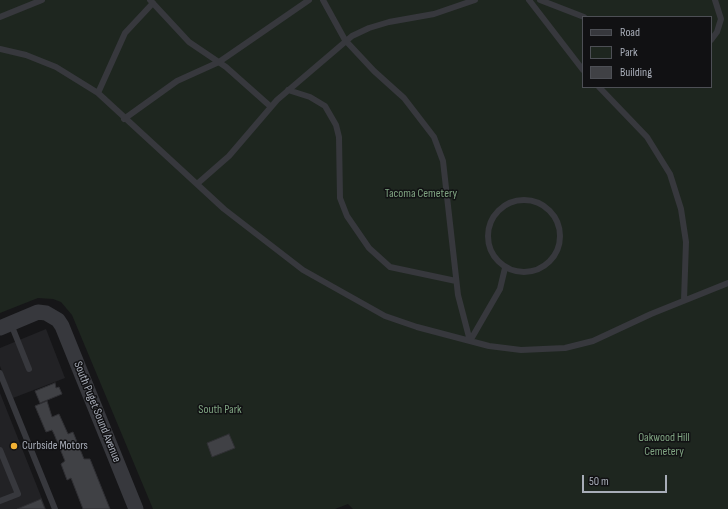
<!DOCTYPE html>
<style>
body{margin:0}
#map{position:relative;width:728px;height:509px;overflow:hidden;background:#161618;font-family:"Sofia Sans Condensed",sans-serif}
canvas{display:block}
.legend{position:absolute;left:582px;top:16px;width:130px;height:72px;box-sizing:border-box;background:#111113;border:1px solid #4d4f55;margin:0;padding:5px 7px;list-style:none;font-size:12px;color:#a8adb8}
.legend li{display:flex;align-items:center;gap:8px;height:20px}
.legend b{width:20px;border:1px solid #4d4f55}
.scale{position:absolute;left:582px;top:475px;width:85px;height:18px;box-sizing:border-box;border:2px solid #a8adb8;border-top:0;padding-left:5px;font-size:12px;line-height:14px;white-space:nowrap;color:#a8adb8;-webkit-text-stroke:3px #111113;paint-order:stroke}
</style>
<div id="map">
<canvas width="728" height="509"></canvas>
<ul class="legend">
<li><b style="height:5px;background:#37383d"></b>Road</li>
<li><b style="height:11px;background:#1e261f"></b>Park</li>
<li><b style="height:11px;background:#404145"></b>Building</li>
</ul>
<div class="scale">50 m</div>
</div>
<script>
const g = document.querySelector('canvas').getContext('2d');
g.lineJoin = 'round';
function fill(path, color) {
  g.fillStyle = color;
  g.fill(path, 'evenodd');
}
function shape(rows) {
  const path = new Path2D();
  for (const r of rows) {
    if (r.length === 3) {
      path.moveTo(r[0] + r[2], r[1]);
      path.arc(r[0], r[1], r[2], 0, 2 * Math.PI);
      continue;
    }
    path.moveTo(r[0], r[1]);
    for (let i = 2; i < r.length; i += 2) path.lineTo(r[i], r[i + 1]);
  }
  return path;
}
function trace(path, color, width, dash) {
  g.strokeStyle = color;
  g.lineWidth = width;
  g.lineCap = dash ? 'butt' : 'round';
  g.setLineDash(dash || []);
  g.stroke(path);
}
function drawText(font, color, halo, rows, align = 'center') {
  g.font = font + ' "Sofia Sans Condensed",sans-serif';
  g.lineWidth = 3;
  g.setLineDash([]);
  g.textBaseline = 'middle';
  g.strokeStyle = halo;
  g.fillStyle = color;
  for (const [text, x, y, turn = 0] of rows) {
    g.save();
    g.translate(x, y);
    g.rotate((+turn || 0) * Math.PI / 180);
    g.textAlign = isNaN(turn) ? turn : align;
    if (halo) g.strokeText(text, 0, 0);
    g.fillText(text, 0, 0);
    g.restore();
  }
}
const built = shape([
 [46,329,65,378,13,398,0,366,0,348],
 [0,393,46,509,0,509]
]);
const green = shape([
 [0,0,728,0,728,509,353,509,348,504,335,509,153,509,72,315,61,302,53,299,38,298,0,313],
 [583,17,711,17,711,87,583,87]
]);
const building = shape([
 [55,383,56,388,59,387,62,394,40,403,35,391,55,383],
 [47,401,52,417,59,414,68,434,73,432,84,459,90,459,110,509,83,509,71,478,67,480,61,464,65,461,54,434,52,430,46,432,35,406,47,401],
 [229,434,235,448,212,457,207,443,229,434],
 [41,499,45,509,17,509,41,499]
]);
const service = shape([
 [150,0,189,42,226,67,271,107],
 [323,0,345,40,374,71,404,98,434,137,443,161,458,295,470,341],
 [529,0,583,70],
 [540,0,584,17],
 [0,17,42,0],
 [711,40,717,32,721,19,715,0],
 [0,49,26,55,56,67,98,93,224,209,303,270,385,316,417,327,489,346,521,350,565,348,593,341,651,314,728,283],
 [599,87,647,137,670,174,681,209,686,242,684,300],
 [288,90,310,97,325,106,336,125,339,137,340,198,347,216,369,248,390,267,456,281],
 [98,93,125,33,153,3],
 [124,119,177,81,219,62,309,0],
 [197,184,229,156,277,100,352,36,369,28,389,22,434,14,475,0],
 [524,236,36],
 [11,324,29,369],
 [470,341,500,289,505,268],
 [0,373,55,509],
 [0,450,18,494,0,501]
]);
const tertiary = shape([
 [0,328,38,312,46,313,58,320,62,326,136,509]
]);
const markers = [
 [14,446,4,"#f2b134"]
];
const parkNames = [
 ["Tacoma Cemetery",421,194],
 ["South Park",220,410],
 ["Oakwood Hill",664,438],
 ["Cemetery",664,452]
];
const streetNames = [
 ["South Puget Sound Avenue",97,412,68]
];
const poiNames = [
 ["Curbside Motors",22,446]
];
fill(built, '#222225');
fill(green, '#1e261f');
fill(building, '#404145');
trace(building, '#303034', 1);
trace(service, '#37383d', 6);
trace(tertiary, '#37383d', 15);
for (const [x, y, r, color] of markers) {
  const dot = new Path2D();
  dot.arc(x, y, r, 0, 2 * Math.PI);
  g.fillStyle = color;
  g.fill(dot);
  trace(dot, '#111113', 1.5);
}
drawText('12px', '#7fa381', '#111113', parkNames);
drawText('12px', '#a8adb8', '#111113', streetNames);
drawText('12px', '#a8adb8', '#111113', poiNames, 'left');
</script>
